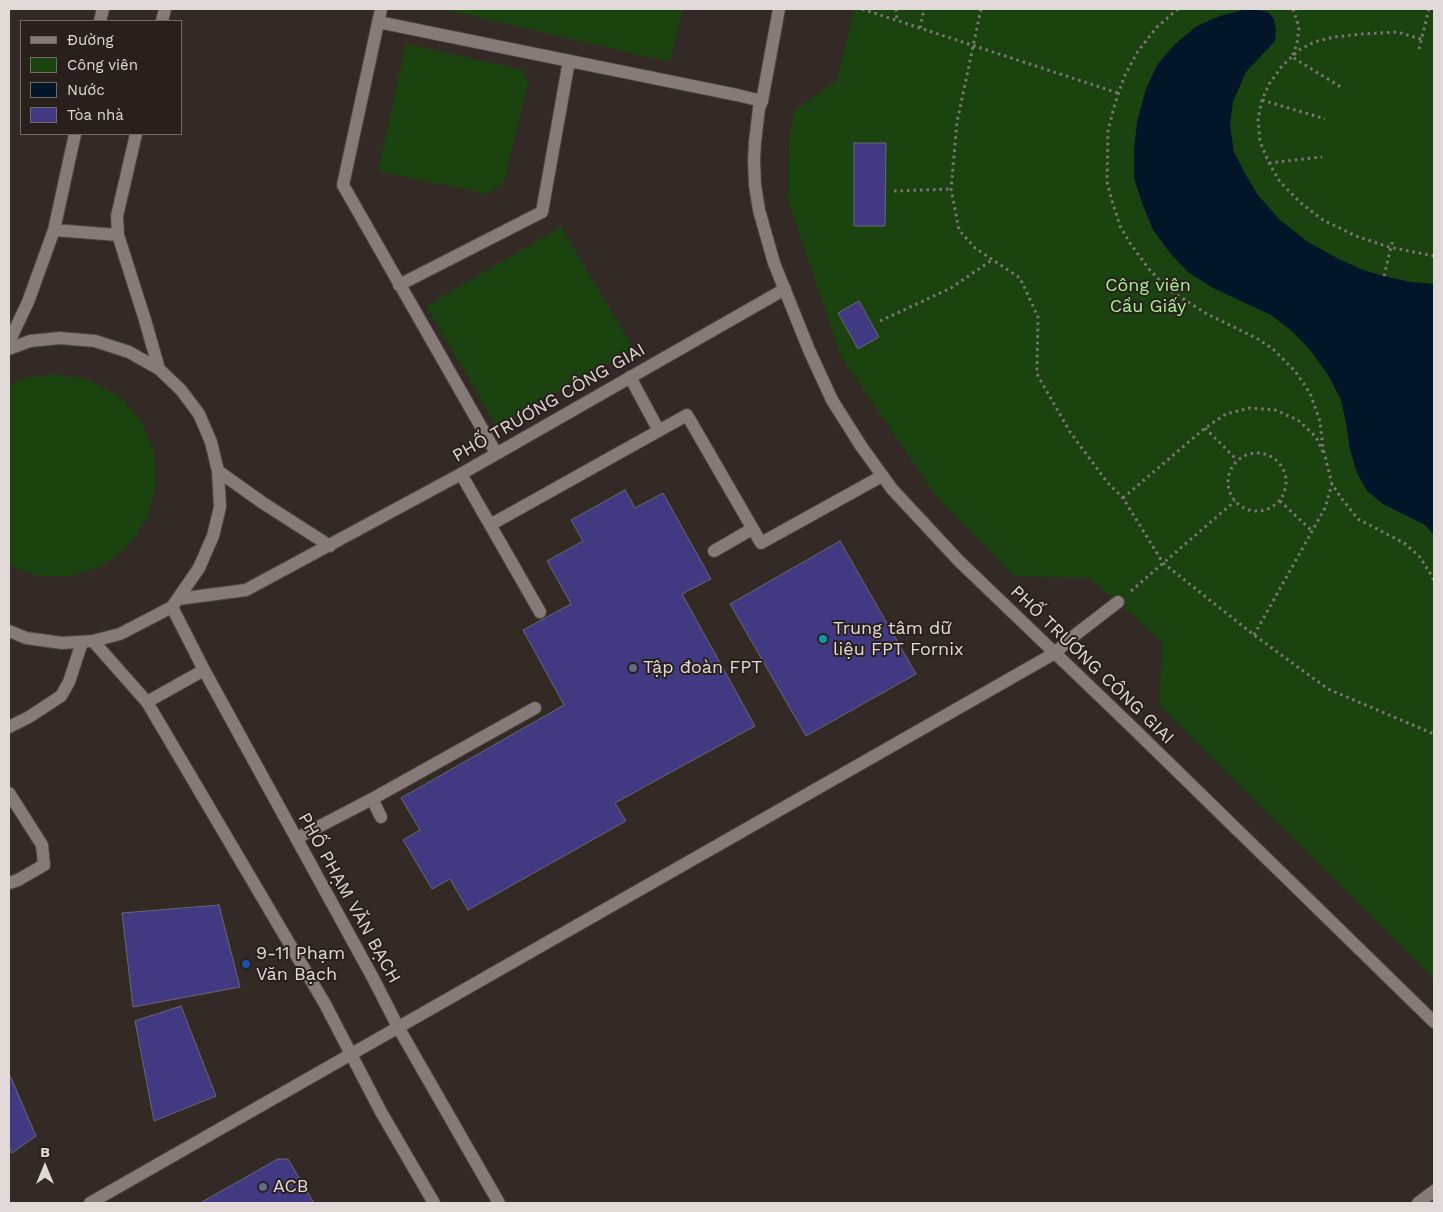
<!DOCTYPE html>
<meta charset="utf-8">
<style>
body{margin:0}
#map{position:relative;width:1443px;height:1212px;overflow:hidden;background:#332a26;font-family:"Work Sans",sans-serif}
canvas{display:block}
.frame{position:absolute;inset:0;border:10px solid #e0d9d7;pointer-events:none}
.legend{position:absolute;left:20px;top:20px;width:162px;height:115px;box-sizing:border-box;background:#29201c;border:1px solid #726a67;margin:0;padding:6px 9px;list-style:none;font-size:15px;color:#e0d9d7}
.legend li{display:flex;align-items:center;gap:10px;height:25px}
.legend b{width:25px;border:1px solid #726a67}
.north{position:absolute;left:20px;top:1142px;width:50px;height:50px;-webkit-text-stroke:4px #29201c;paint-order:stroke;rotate:0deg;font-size:14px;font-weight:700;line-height:20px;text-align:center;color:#e0d9d7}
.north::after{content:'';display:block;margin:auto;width:18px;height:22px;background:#e0d9d7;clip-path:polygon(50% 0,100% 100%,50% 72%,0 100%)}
</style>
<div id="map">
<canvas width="1443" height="1212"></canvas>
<div class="frame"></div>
<ul class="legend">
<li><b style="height:6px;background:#877b77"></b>Đường</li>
<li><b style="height:14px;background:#1a4310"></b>Công viên</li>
<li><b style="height:14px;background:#021629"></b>Nước</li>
<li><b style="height:14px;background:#413a83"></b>Tòa nhà</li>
</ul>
<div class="north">B</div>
</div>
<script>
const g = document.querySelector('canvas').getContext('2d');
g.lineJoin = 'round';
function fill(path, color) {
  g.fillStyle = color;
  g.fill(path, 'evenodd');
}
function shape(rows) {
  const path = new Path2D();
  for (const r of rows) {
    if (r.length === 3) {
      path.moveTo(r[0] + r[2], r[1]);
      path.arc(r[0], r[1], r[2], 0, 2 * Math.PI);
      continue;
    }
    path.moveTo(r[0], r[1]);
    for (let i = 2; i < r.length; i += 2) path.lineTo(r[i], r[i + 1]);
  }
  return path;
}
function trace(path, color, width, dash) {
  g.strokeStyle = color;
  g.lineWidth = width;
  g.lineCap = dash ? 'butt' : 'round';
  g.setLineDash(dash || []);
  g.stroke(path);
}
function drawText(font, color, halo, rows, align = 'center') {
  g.font = font + ' "Work Sans",sans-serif';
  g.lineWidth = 4;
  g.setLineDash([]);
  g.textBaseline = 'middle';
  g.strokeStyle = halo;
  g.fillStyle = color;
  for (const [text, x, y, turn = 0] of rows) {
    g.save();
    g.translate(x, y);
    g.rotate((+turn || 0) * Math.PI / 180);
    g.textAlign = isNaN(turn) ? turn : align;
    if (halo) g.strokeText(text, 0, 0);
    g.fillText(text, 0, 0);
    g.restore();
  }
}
const green = shape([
 [443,9,683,9,670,62],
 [854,9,1434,9,1434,979,1159,705,1162,643,1118,602,1089,578,1014,576,936,496,841,356,788,200,789,139,794,111,837,80],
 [406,44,523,70,528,83,504,182,488,194,378,171],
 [561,227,633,348,497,427,426,306],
 [56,374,89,380,119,396,141,421,154,452,156,485,148,517,129,545,103,565,71,576,38,576,9,565,9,386,22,379]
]);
const water = shape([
 [1243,10,1258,10,1268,12,1274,19,1276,30,1275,41,1246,72,1233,102,1230,125,1234,152,1246,175,1258,195,1280,220,1308,242,1339,259,1363,270,1384,276,1411,282,1434,284,1434,535,1425,525,1383,504,1367,491,1357,473,1350,450,1346,423,1341,400,1328,375,1311,351,1292,331,1271,315,1213,288,1188,272,1170,253,1153,230,1142,203,1134,178,1134,150,1137,122,1146,89,1157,65,1175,44,1197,26,1220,16]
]);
const building = shape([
 [854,143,886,143,885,226,854,226,854,143],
 [859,301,879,337,858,349,838,313,859,301],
 [625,490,635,508,663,493,711,579,682,594,755,726,615,803,626,821,468,910,450,879,432,889,403,840,420,830,401,798,564,705,523,630,571,604,547,561,583,541,571,520,625,490],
 [840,541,916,674,806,736,730,604,840,541],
 [219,905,240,987,133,1007,122,913,219,905],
 [181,1006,216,1096,154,1121,135,1021,181,1006],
 [9,1073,36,1136,12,1153,9,1147,9,1073],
 [278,1159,288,1159,314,1203,200,1203,278,1159]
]);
const path = shape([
 [862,9,1118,93],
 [896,9,897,20],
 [981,9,957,122,951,189,959,230,975,248,1020,278,1038,317,1037,374,1070,432,1107,482,1123,498,1163,563,1254,635,1328,689,1434,734],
 [1178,9,1157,27,1138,51,1124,77,1114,107,1108,131,1107,182,1113,204,1120,226,1130,243,1148,268,1168,289,1207,314,1258,339,1273,349,1295,371,1310,393,1320,421,1323,448,1332,484,1342,499,1358,519,1404,543,1419,556,1432,576,1434,582],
 [1293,9,1299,27,1297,44,1292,57,1341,87],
 [920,28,924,9],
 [1421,39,1397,32,1362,34,1334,37,1314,42,1299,50,1282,66,1269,84,1262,100,1258,119,1260,142,1269,163,1280,182,1302,204,1323,220,1356,236,1389,247,1434,256],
 [1419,49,1429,9],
 [1262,100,1325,119],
 [1269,163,1322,157],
 [894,191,951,189],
 [1384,276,1393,239],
 [880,321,951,288,992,260],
 [1205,428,1237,460],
 [1257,482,29],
 [1123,498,1205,428,1226,414,1250,408,1275,410,1298,420,1316,437,1323,452],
 [1280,501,1312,531],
 [1131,591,1235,501],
 [1254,635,1325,508,1332,484]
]);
const lane = shape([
 [381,9,343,185,496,453],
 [378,22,737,95,762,101],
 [399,285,542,212,569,61],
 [630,377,659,431],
 [461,474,540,612],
 [490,525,687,415,761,543,882,476],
 [714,551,752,529],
 [1055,653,1070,639,1118,602],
 [9,793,42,845,44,865,18,880,9,883],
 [372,799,381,817],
 [297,838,372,799,535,708]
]);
const street = shape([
 [779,9,762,101,759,108,755,142,754,160,755,185,759,210,774,263,809,350,832,400,861,446,892,489,959,561,1132,727,1434,1022],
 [218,471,263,503,330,546],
 [178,599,246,590,461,474,785,289],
 [9,727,29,717,61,696,69,682,82,642],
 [90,1203,1055,653],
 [1418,1203,1434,1191]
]);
const secondary = shape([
 [100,21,103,9],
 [162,21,165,9],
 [136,134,117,216,118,235,145,320,159,369],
 [54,230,118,235],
 [9,342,28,302,54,230,75,134],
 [9,349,30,341,60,338,95,341,129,352,159,369,181,390,199,414,211,442,218,471,220,507,213,536,199,568,172,607,120,634,93,641,62,643,26,638,9,631],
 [172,607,204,670,373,978,398,1027,499,1203],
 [93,641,147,702,325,1004,381,1112,434,1203],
 [147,702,204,670]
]);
const markers = [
 [823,639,5,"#0f9aa8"],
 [633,668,5,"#5c6f8a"],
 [246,964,5,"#1a4fb4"],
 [263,1187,5,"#5c6f8a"]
];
const parkNames = [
 ["Công viên",1148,286],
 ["Cầu Giấy",1148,307]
];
const streetNames = [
 ["PHỐ TRƯƠNG CÔNG GIAI",549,403,-30],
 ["PHỐ TRƯƠNG CÔNG GIAI",1092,665,44],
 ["PHỐ PHẠM VĂN BẠCH",349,898,61]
];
const poiNames = [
 ["Trung tâm dữ",833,629],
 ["liệu FPT Fornix",833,650],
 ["Tập đoàn FPT",643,668],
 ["9-11 Phạm",256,954],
 ["Văn Bạch",256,975],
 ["ACB",273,1187]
];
fill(green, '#1a4310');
fill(water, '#021629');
fill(building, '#413a83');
trace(building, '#686872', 1);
trace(lane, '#4e4643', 14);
trace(street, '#4e4643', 14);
trace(secondary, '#4e4643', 14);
trace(path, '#7e7673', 3, [2.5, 4]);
trace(lane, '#877b77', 12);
trace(street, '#877b77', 12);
trace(secondary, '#877b77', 12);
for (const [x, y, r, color] of markers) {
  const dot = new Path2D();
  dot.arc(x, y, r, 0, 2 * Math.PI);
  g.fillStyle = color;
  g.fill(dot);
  trace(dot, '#29201c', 2);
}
drawText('18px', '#a5f494', '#29201c', parkNames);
drawText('18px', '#e0d9d7', '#29201c', streetNames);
drawText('18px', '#e0d9d7', '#29201c', poiNames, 'left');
</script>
